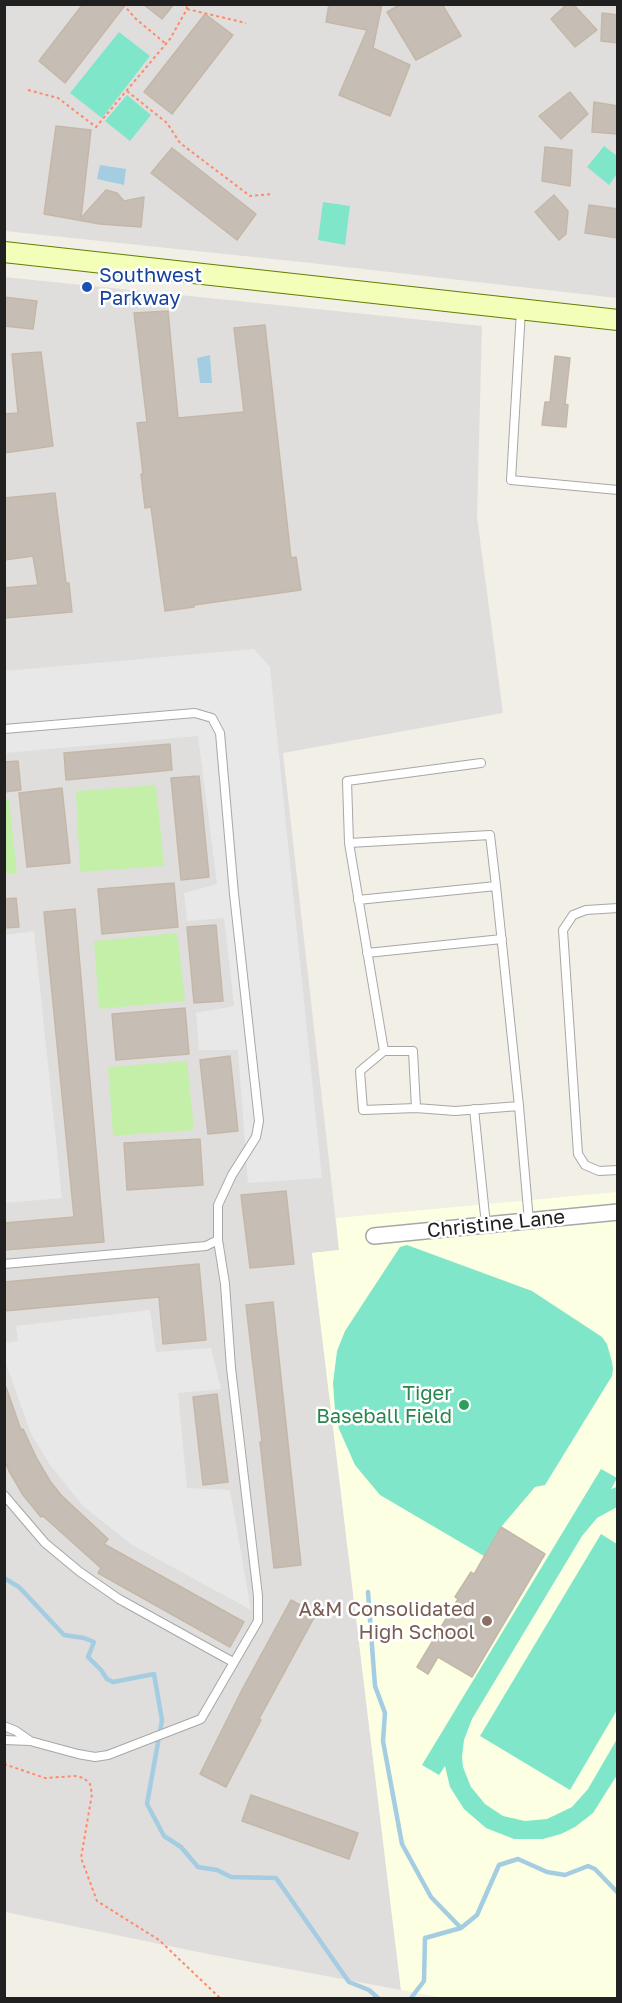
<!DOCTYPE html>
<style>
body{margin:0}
#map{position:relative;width:622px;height:2003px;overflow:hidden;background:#f2efe6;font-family:"Golos Text",sans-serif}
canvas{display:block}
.frame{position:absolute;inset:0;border:6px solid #202020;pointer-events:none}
</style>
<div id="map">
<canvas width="622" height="2003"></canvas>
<div class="frame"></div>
</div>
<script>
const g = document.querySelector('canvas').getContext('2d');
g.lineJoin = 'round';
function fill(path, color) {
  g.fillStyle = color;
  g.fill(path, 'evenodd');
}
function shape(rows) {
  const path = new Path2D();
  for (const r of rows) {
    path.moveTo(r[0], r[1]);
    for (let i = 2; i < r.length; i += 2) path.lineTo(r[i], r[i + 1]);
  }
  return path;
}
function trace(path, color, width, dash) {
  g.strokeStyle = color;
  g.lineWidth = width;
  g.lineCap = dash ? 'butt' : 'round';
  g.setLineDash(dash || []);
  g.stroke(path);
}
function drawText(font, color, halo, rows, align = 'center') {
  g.font = font + ' "Golos Text",sans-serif';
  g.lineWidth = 5;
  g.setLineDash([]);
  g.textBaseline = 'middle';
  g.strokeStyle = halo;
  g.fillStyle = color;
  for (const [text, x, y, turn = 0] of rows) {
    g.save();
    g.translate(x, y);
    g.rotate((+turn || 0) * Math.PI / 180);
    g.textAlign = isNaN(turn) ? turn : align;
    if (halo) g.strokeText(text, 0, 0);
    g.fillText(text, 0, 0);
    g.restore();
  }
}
const residential = shape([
 [4,5,617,5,617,298,311,263,5,231],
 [4,277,482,326,477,517,503,713,283,753,339,1250,312,1253,401,1990,203,1953,5,1912]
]);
const education = shape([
 [617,1192,617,1998,443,1998,401,1990,312,1253,339,1250,336,1218]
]);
const grass = shape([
 [156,785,164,866,80,872,76,791],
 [9,799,17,873,5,874,5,800],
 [177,933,185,1001,99,1009,94,941],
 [187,1061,194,1130,113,1136,108,1067]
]);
const pitch = shape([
 [119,32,150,56,102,118,70,93],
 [127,95,151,115,130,141,105,121],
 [604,146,617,156,617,174,609,185,587,167],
 [323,202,350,206,345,245,318,240],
 [407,1245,532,1291,602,1337,607,1344,612,1362,613,1369,612,1376,545,1485,535,1487,501,1527,484,1556,380,1495,355,1465,339,1429,335,1411,333,1383,337,1351,345,1331,400,1247],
 [601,1469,617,1478,611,1489,617,1487,617,1507,597,1518,582,1536,472,1719,464,1740,462,1757,463,1767,471,1787,485,1804,503,1816,525,1821,547,1819,572,1807,588,1789,617,1739,617,1775,593,1813,575,1827,561,1834,543,1839,514,1839,486,1828,464,1809,450,1787,445,1766,439,1775,422,1765],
 [601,1534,617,1544,617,1710,570,1790,480,1736]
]);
const parking = shape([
 [254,649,270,667,322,1178,248,1183,238,1050,199,1050,196,1013,234,1006,224,918,187,921,184,893,217,884,198,736,5,753,5,671],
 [34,931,62,1198,5,1203,5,935],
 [150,1310,156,1352,211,1348,221,1389,178,1393,187,1488,230,1490,251,1610,132,1545,83,1506,50,1465,31,1434,5,1361,5,1343,18,1341,16,1326]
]);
const water = shape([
 [100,165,126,169,124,185,97,179],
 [210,355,212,383,200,383,197,358]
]);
const stream = shape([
 [4,1578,19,1587,64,1635,84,1638,94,1642,88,1657,101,1670,107,1679,113,1682,154,1674,162,1720,147,1804,164,1836,181,1847,198,1867,217,1870,231,1877,276,1878,349,1982,369,1990,378,1998],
 [368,1592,375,1686,385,1713,383,1741,402,1844,431,1897,461,1928],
 [411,1998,424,1981,425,1938,461,1928,477,1915,499,1865,518,1859,547,1872,565,1875,588,1866,595,1869,618,1893]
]);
const building = shape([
 [83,4,126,4,65,83,39,61,83,4],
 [143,4,174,4,162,19,143,4],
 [329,4,382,4,373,48,410,65,390,116,339,95,367,30,326,22,329,4],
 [401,4,442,4,461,36,416,60,387,12,401,4],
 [567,4,573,4,597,30,575,47,551,19,567,4],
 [602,13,618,15,618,43,601,41,602,13],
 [205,14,233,35,172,114,144,92,205,14],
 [570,92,588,114,561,139,539,116,570,92],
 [594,102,618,106,618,134,592,132,594,102],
 [56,126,91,130,81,218,106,190,117,193,124,201,144,197,141,227,100,224,44,214,56,126],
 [545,147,572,150,570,186,542,181,545,147],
 [172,148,256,214,237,240,151,173,172,148],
 [554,195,568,211,566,234,559,240,535,212,554,195],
 [589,205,618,209,618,238,585,233,589,205],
 [4,297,37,301,33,329,4,326,4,297],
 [168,311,178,418,244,412,234,328,265,325,291,558,296,557,301,590,194,605,194,607,165,611,151,507,145,508,141,474,143,474,137,423,147,422,134,313,168,311],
 [41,352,53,446,4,453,4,414,18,413,12,354,41,352],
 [555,356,570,358,565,404,568,405,566,427,542,425,545,402,550,402,555,356],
 [55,493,66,583,69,583,72,612,4,618,4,588,38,585,33,556,4,560,4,498,55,493],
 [170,744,172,770,66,780,64,753,170,744],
 [18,761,21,790,4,792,4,762,18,761],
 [199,776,209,877,181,880,171,778,199,776],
 [62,788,70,863,27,867,19,793,62,788],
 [174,883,178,927,102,934,98,889,174,883],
 [16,898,19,927,4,928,4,899,16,898],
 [75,909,104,1242,4,1250,4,1223,74,1217,44,912,75,909],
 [216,925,223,1001,194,1003,187,927,216,925],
 [185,1008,189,1054,116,1060,112,1014,185,1008],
 [230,1056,238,1131,208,1134,200,1060,230,1056],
 [200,1139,203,1185,127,1190,124,1143,200,1139],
 [286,1191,294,1264,250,1268,241,1195,286,1191],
 [199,1264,206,1340,163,1344,159,1297,4,1311,4,1282,199,1264],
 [273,1302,301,1565,274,1568,260,1442,262,1442,246,1305,273,1302],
 [6,1387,21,1430,23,1429,37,1459,50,1481,61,1495,108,1539,104,1544,244,1622,230,1647,98,1573,101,1568,43,1516,41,1517,23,1495,9,1471,4,1458,4,1388,6,1387],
 [217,1394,228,1482,203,1485,193,1397,217,1394],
 [501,1527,545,1554,472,1677,438,1657,428,1674,417,1667,458,1599,455,1597,471,1572,474,1574,501,1527],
 [291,1600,316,1614,259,1719,261,1720,226,1787,200,1774,243,1688,291,1600],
 [251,1795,358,1833,349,1859,242,1821,251,1795]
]);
const path = shape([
 [123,4,136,19,166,44],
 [187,9,246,23],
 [28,90,58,98,96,127,170,39,187,9,186,4],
 [127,91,167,123,180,143,250,196,273,194],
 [4,1764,45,1778,75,1776,84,1778,90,1784,92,1794,81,1858,97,1901,159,1940,220,1998]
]);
const service = shape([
 [521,310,511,480,618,490],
 [4,729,195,713,212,718,220,733,234,894,259,1121,256,1137,232,1175,218,1205,218,1240,225,1284,231,1368,258,1596,258,1621,201,1719,108,1755,95,1757,78,1754,30,1741,4,1740],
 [349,843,347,781,481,763],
 [358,900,496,886],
 [618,908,586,910,573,915,563,930,578,1154,585,1165,599,1171,618,1170],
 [367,953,502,939],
 [384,1051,360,1071,363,1110,416,1108],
 [519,1106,455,1111,416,1108,413,1051,384,1051,349,843,490,835,496,886,519,1106,529,1221],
 [474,1109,486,1225],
 [4,1264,206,1246,218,1240],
 [4,1495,45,1543,80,1572,119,1599,233,1662],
 [4,1726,16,1731,29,1740]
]);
const minor = shape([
 [374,1236,618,1212]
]);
const secondary = shape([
 [4,252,618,320]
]);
const markers = [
 [87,287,6,"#1a4fb4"],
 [464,1405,6,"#2e9e5b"],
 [487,1621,6,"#8d6e63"]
];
const transitNames = [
 ["Southwest",99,276],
 ["Parkway",99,299]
];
const streetNames = [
 ["Christine Lane",496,1224,-6]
];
const leisureNames = [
 ["Tiger",452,1394],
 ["Baseball Field",452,1417]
];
const educationNames = [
 ["A&M Consolidated",475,1610],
 ["High School",475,1633]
];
fill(residential, '#dfdedd');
fill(education, '#fcffe2');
fill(grass, '#c4efa9');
fill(pitch, '#7fe6ca');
fill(parking, '#e8e8e8');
fill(water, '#a4cde2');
trace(stream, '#a4cde2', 4.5);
fill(building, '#c6beb5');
trace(building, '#c5b7a7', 1.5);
trace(service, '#a7a7a7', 10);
trace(minor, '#a7a7a7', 18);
trace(secondary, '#637f00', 22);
trace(path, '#ff8a6a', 2, [3, 3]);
trace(service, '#fff', 8);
trace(minor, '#fff', 15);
trace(secondary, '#f3feb8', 20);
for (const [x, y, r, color] of markers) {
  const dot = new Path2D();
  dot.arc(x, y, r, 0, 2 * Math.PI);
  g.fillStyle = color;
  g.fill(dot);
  trace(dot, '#fff', 2);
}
drawText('20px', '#164399', '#fff', transitNames, 'left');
drawText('20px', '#202020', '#fff', streetNames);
drawText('20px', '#27864d', '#fff', leisureNames, 'right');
drawText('20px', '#785e54', '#fff', educationNames, 'right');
</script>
